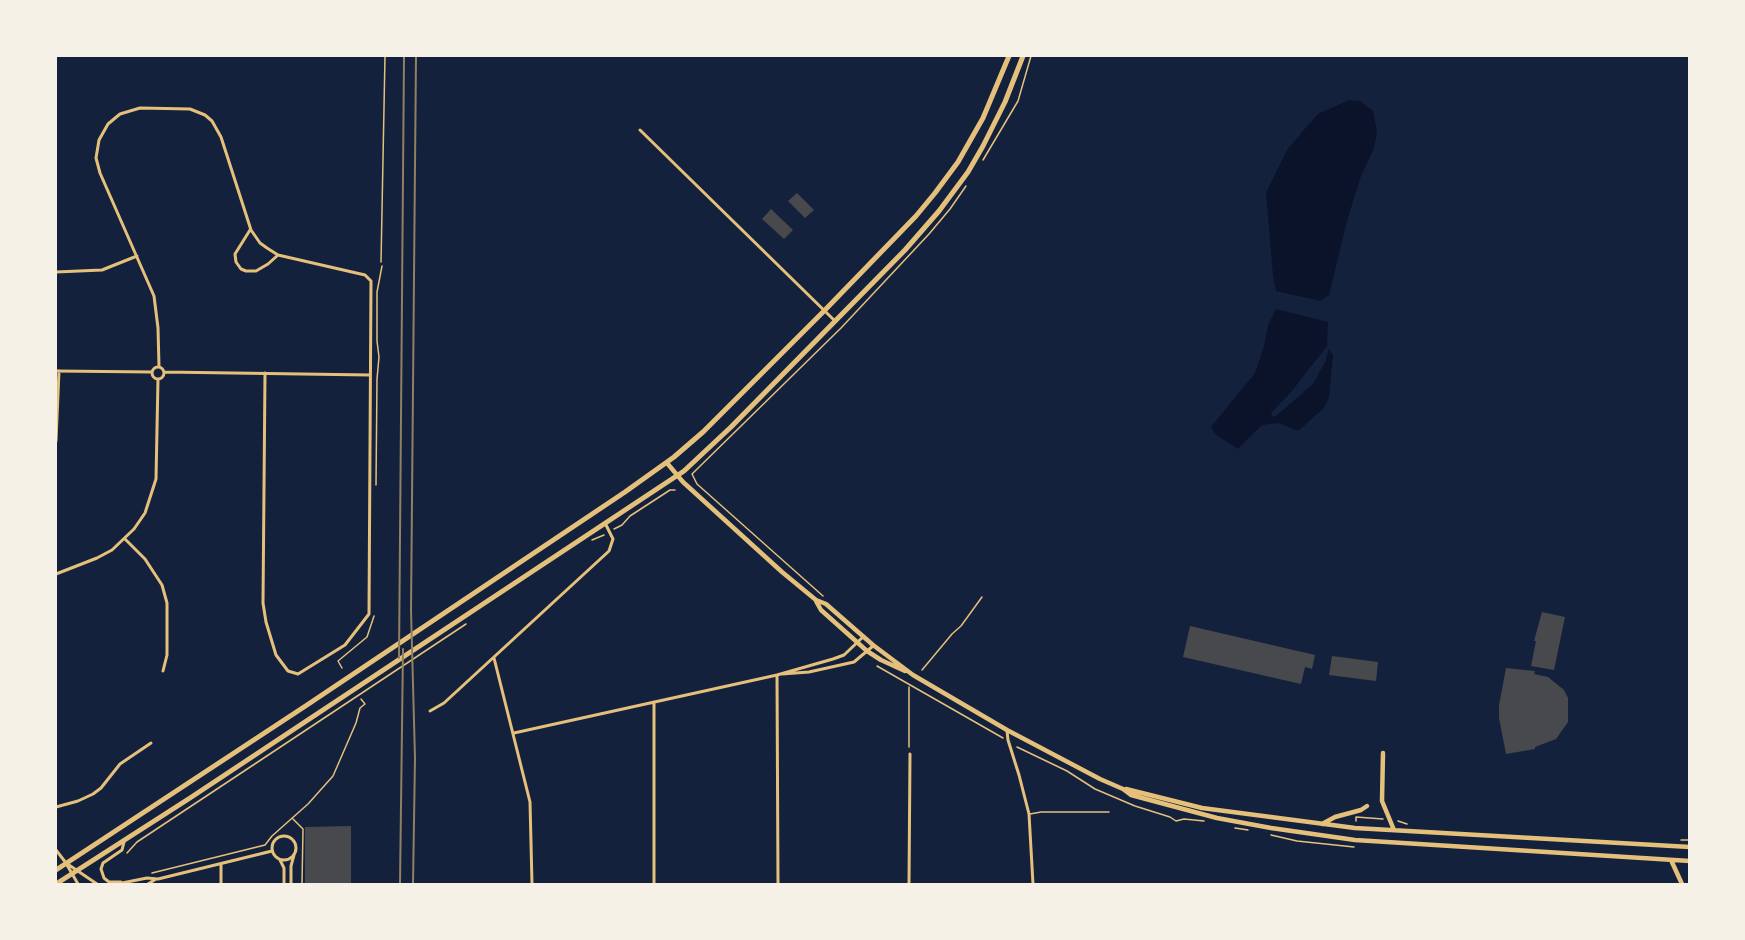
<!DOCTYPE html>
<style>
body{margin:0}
#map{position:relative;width:1745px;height:940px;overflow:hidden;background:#14213d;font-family:Jost,sans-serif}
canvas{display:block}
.frame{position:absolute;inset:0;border:57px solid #f6f1e7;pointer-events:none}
</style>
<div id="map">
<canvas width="1745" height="940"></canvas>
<div class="frame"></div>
</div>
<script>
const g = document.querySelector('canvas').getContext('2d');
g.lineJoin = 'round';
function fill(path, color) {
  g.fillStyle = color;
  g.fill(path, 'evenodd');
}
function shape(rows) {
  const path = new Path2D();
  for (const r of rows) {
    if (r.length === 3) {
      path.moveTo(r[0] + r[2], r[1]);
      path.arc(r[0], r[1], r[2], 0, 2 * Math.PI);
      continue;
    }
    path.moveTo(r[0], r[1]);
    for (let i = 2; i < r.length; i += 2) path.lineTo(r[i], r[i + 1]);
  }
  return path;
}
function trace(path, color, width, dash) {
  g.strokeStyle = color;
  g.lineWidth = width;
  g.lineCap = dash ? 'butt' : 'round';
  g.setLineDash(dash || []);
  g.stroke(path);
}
const water = shape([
 [1349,100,1360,101,1373,111,1377,132,1374,148,1361,176,1347,221,1329,295,1320,301,1276,291,1273,276,1266,193,1287,150,1302,132,1318,114],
 [1276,309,1328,322,1327,346,1292,391,1271,413,1272,416,1276,416,1313,384,1325,362,1329,349,1333,355,1329,398,1324,408,1298,431,1279,423,1262,425,1238,449,1216,435,1211,427,1255,373,1264,346,1268,325]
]);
const building = shape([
 [797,193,814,210,805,218,788,201],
 [771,209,793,230,784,239,762,219],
 [1542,612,1565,617,1554,670,1531,666,1536,641,1534,641],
 [1190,626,1315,655,1312,669,1305,667,1301,684,1183,657],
 [1332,656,1378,662,1376,681,1329,675],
 [1506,668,1535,671,1534,674,1548,677,1564,690,1568,698,1568,722,1556,739,1535,747,1535,749,1506,754,1499,718,1499,705],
 [351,826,351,884,305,884,305,827]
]);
const path = shape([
 [983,160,1018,101,1031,56],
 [376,485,377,379,379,357,377,341,377,292,382,266],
 [614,529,622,525,630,516,670,490,675,490],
 [592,540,604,535],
 [823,596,697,484,692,474,841,328,929,234,950,209,966,186],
 [877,666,1003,738],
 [342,668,338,661,367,637,374,616],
 [922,670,952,634,961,626,982,597],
 [909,687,909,747],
 [1017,747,1067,771,1095,789,1135,806,1170,817,1176,821,1184,819,1204,821],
 [293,819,303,829,302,884],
 [1356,821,1356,817,1383,819],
 [1398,821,1407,824],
 [1235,828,1248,830],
 [1271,835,1297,841,1354,847],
 [1681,840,1690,840],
 [127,853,137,842,466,624],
 [152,873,265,845,272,836,308,804,333,776,356,723,360,708,365,704,361,699]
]);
const service = shape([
 [381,262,385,56],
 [1030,814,1041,812,1109,812]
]);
const minor = shape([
 [640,130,835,321],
 [250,230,235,254,236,262,241,269,246,271,256,271,268,264,278,255],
 [56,272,102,270,137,256],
 [159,367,158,328,154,296,100,173,96,158,99,140,108,124,120,114,140,108,190,109,205,115,212,121,221,137,251,230,260,243,267,248,278,255,365,275,371,281,369,614,345,645,298,674,288,671,276,655,266,622,263,603,265,373],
 [158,373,6],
 [56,371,152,372],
 [164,372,370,375],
 [56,441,59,371],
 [125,539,145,559,162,585,167,603,167,655,163,671],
 [56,574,97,558,112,550,134,529,145,513,156,479,158,379],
 [494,658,530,802,532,884],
 [782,674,809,672,854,662,873,646],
 [777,675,778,884],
 [430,711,444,703,609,551,613,539,605,523],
 [1007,731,1008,740,1019,775,1029,814,1033,884],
 [514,733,777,675,833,659,844,655,863,637],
 [56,807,78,801,93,794,101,788,120,764,151,743],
 [284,848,12],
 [56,850,66,863,97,884],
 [280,860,284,868,284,884],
 [67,865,78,884],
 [121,882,109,882,104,878,101,869,103,863,122,850,124,842],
 [117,884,147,878,158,879,272,851],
 [148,884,156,879],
 [221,884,221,864],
 [291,884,291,866,294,855],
 [654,884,654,702],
 [909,884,910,754]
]);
const secondary = shape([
 [667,463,683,482,782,572,816,600,826,604,873,645,913,675,1007,730,1100,779,1123,789,1131,795,1217,818,1271,828,1355,840,1690,861],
 [816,601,821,610,867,651,881,660,905,671],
 [1383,753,1382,801,1394,830],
 [1126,789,1202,808,1355,828,1690,847],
 [1322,824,1335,817,1361,810,1367,806],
 [1671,860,1682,884]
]);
const trunk = shape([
 [56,870,307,705,625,492,674,457,703,432,824,311,916,216,935,193,958,162,983,118,1009,56],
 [56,884,190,798,684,471,731,427,905,250,939,211,968,172,983,146,1005,102,1023,56]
]);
const rail = shape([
 [399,658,404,56],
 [400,884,403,649],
 [413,884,415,758,411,610,416,56]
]);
fill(water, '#0b132b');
fill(building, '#48494c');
trace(path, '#e5c07b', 1.5);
trace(service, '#e5c07b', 1.5);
trace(minor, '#e5c07b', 3);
trace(secondary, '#e5c07b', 4.5);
trace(trunk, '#e5c07b', 5);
trace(rail, '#918062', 2);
</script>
